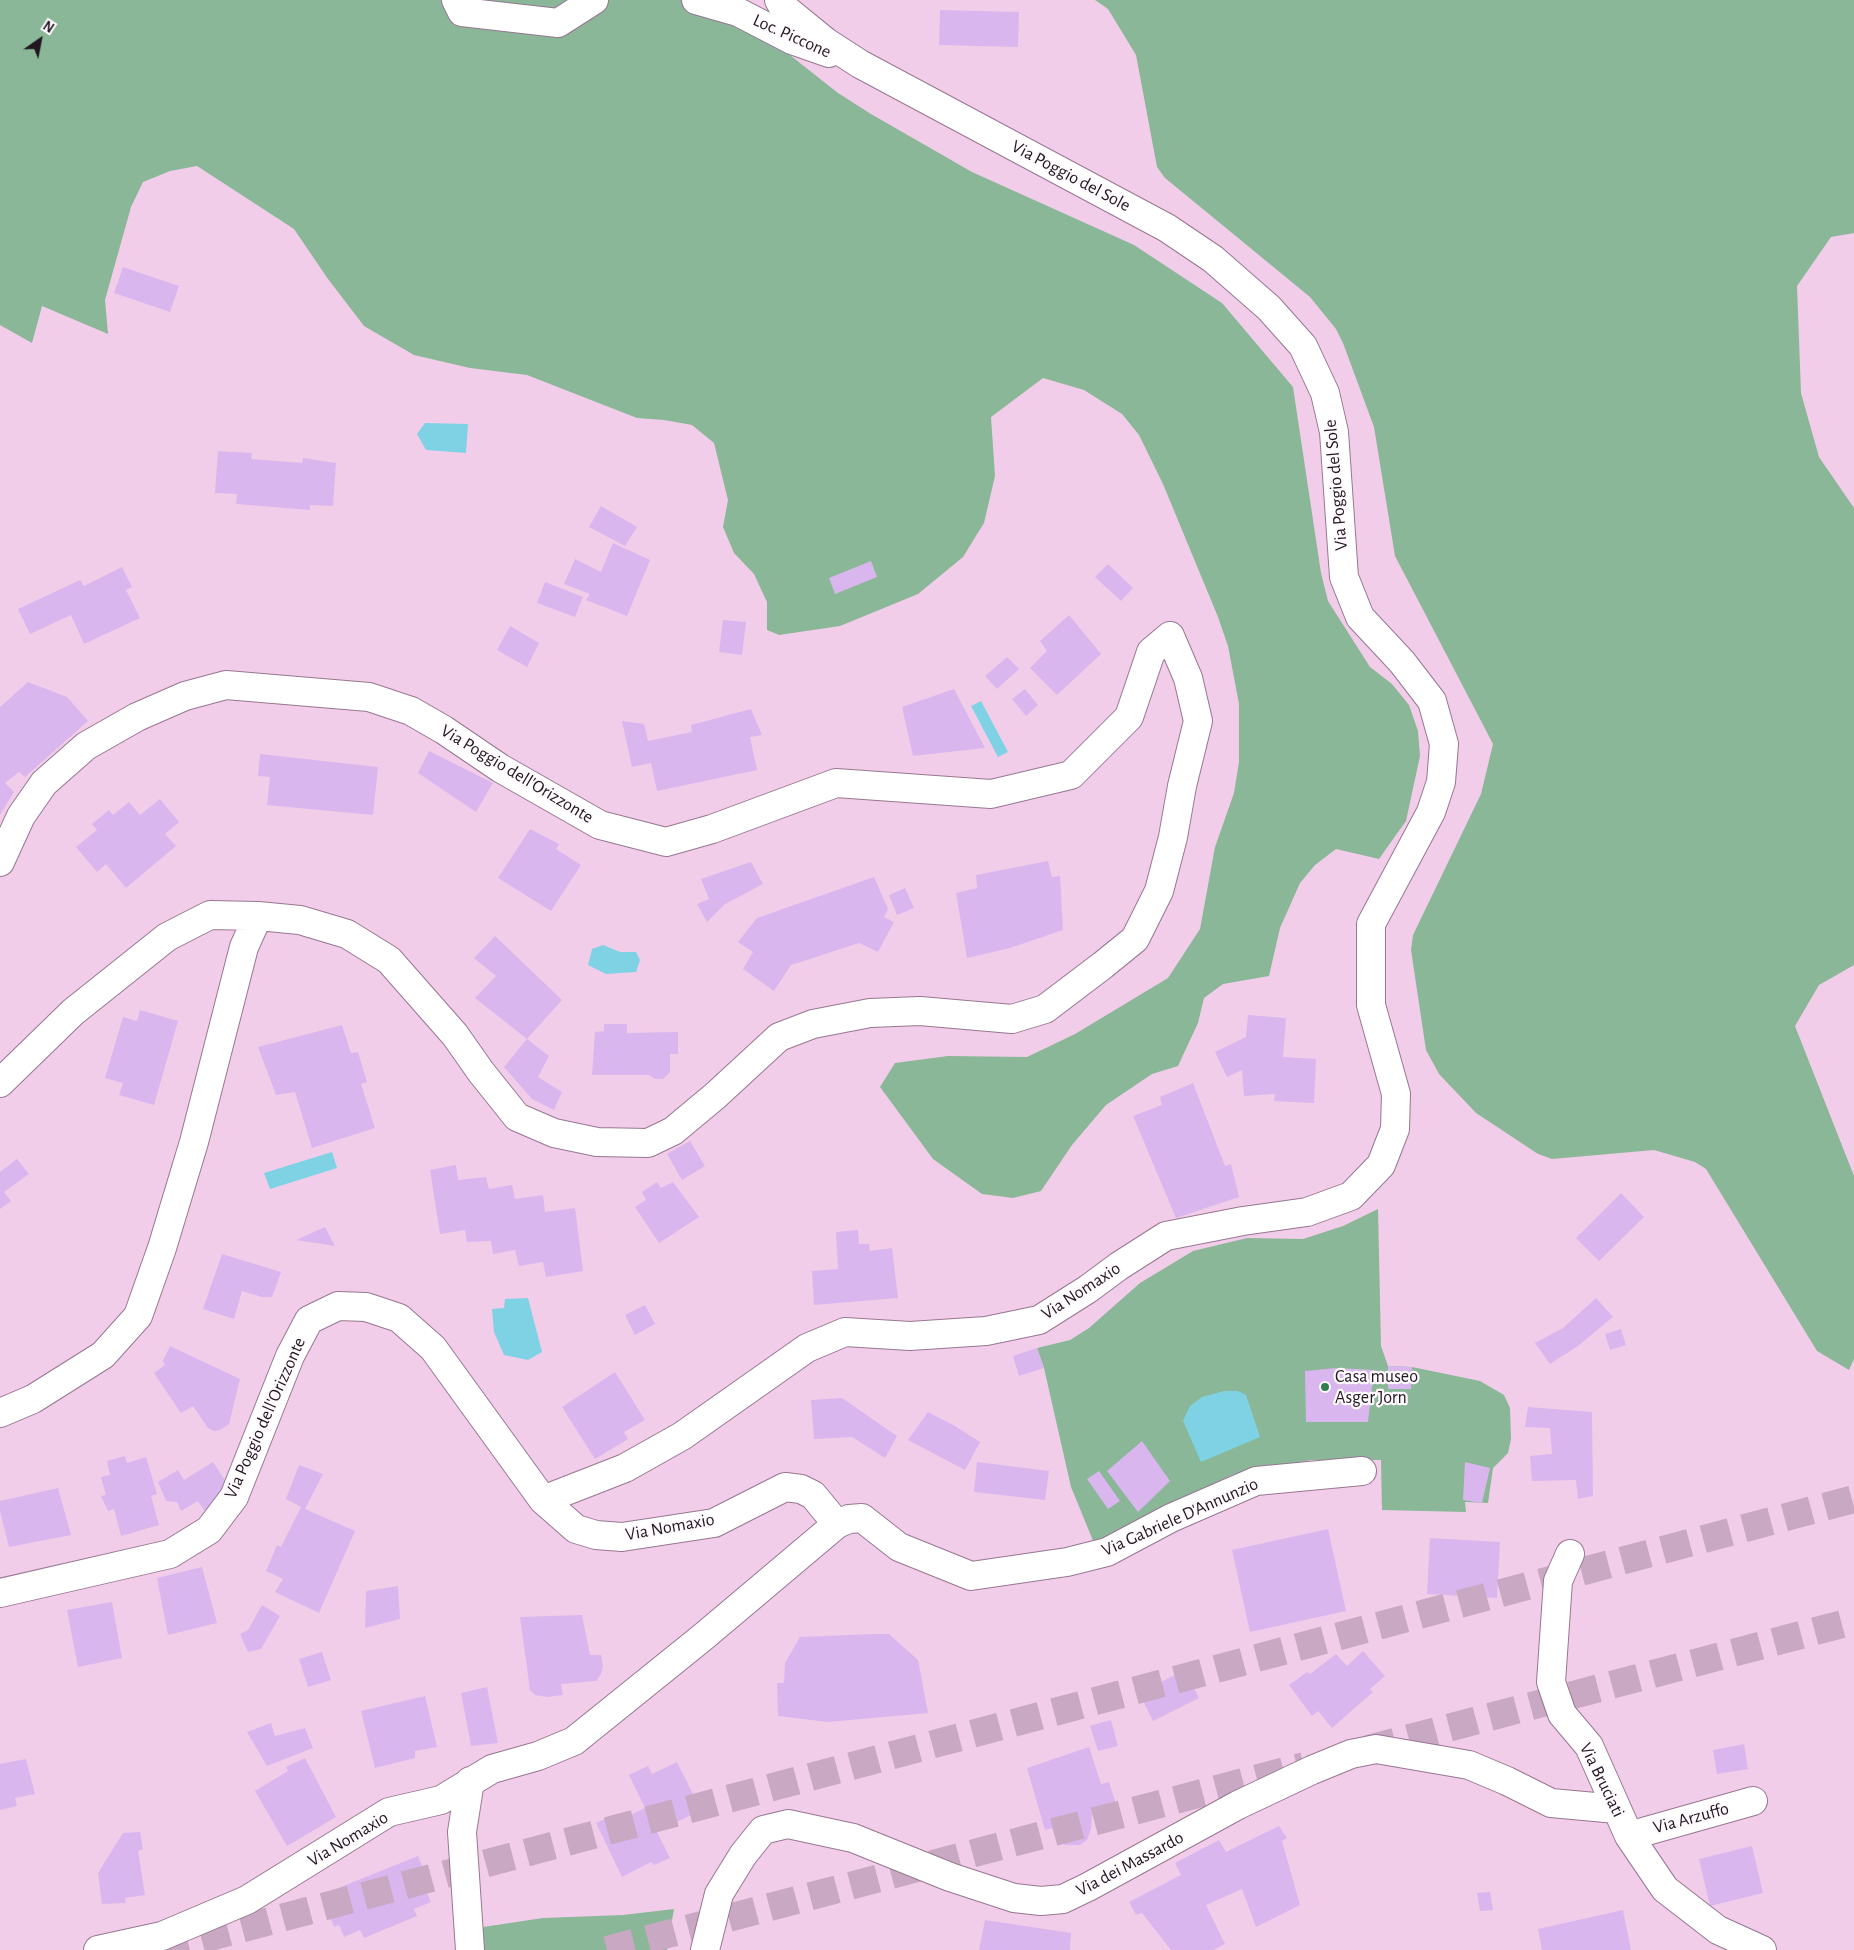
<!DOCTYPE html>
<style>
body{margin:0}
#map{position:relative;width:1854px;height:1950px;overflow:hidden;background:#f2cdea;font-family:"Alegreya Sans",sans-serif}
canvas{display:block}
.north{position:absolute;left:15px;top:15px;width:50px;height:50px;-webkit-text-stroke:4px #fefafd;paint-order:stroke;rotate:33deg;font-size:14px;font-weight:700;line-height:20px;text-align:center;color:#221620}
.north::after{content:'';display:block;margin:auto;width:18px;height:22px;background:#221620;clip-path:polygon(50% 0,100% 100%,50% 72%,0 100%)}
</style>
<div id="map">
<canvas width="1854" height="1950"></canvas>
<div class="north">N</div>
</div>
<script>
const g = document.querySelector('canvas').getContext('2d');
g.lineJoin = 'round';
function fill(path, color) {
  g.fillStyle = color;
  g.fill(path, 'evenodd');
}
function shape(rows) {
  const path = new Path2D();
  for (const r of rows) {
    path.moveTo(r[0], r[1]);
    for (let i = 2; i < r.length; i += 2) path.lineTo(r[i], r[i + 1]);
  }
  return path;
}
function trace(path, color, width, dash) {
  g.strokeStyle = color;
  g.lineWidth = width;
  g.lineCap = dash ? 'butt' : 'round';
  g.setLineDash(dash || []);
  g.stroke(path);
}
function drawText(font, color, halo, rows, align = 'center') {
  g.font = font + ' "Alegreya Sans",sans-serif';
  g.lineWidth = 4.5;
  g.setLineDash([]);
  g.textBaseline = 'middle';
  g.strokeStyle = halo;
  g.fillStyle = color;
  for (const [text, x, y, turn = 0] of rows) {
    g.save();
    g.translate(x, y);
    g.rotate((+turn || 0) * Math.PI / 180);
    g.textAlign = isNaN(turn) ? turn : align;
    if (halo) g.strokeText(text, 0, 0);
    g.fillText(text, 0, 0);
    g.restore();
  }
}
const green = shape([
 [0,0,746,0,761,17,781,48,838,93,871,114,972,172,1134,245,1222,303,1293,387,1321,573,1328,601,1370,667,1392,684,1409,705,1418,731,1420,756,1406,821,1379,859,1336,849,1315,865,1300,883,1280,928,1269,976,1223,984,1204,998,1198,1023,1178,1066,1152,1074,1106,1105,1072,1145,1041,1191,1013,1198,982,1194,933,1159,880,1087,895,1063,948,1056,1027,1057,1075,1034,1168,978,1200,929,1215,847,1234,793,1239,762,1239,704,1228,646,1218,617,1163,484,1139,435,1122,414,1084,390,1043,378,991,417,995,476,984,523,963,557,918,594,840,626,779,635,767,630,767,602,754,574,734,553,723,527,728,500,714,443,692,425,664,420,637,418,527,375,470,368,414,355,364,326,328,279,294,229,197,166,170,171,143,182,131,207,105,300,108,334,42,306,32,343,0,325],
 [1095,0,1854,0,1854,233,1831,237,1797,286,1801,393,1819,457,1854,508,1854,965,1819,985,1795,1026,1854,1176,1854,1359,1849,1370,1817,1351,1706,1169,1695,1162,1654,1150,1552,1159,1538,1154,1476,1113,1439,1074,1426,1050,1411,950,1413,935,1481,794,1493,744,1395,556,1374,427,1343,343,1336,329,1310,297,1165,178,1157,167,1136,55,1108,9],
 [1378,1209,1381,1346,1388,1366,1412,1367,1480,1381,1504,1395,1510,1408,1511,1439,1508,1453,1493,1468,1488,1503,1465,1502,1466,1512,1382,1510,1381,1460,1311,1460,1232,1475,1094,1543,1071,1487,1044,1368,1037,1348,1070,1340,1089,1328,1140,1283,1193,1251,1247,1238,1303,1239,1343,1226],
 [674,1909,667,1950,479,1950,483,1927,543,1918,623,1915]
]);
const water = shape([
 [425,423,468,424,466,453,426,450,417,434],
 [981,701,1008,752,998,757,971,706],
 [603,945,620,952,636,952,640,960,636,972,606,974,588,965,592,949],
 [332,1152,337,1168,270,1189,264,1173],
 [528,1298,542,1352,528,1360,504,1355,494,1332,492,1309,504,1308,505,1299],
 [1224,1391,1238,1391,1246,1395,1260,1437,1201,1462,1183,1421,1190,1406,1202,1397]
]);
const building = shape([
 [940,10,1019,12,1018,47,939,45],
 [123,267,179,286,170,312,114,293],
 [218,451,252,453,251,459,302,463,303,458,336,463,333,506,310,505,310,510,236,504,237,494,215,493],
 [601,506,637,527,625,546,589,527],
 [613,543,650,560,627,616,586,600,590,594,564,584,575,559,601,572],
 [871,561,877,577,835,594,829,578],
 [1108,564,1133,588,1121,601,1095,577],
 [122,567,132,587,126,590,140,618,84,644,71,615,30,634,18,609,80,580,84,586],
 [545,582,583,597,575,617,537,603],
 [1069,615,1101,654,1057,695,1030,668,1047,651,1040,641],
 [723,620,746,622,742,655,719,652],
 [510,626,539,643,527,667,497,650],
 [1007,657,1019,669,997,689,985,676],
 [28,682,67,697,88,721,25,777,19,772,5,783,14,792,0,815,0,707],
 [954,689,985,748,913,756,902,707],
 [1025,689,1038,705,1026,716,1012,699],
 [751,709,762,735,750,737,757,770,657,791,651,763,632,767,622,721,644,724,648,741,692,732,691,725],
 [429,751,493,783,476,812,418,773],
 [260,754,378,767,373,815,267,805,270,777,258,776],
 [160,799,179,822,165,834,176,846,126,888,106,864,97,872,76,847,97,830,92,824,109,810,113,815,129,802,140,815],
 [530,829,559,844,556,849,581,865,551,911,498,878],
 [1048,861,1052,877,1060,876,1063,930,1010,948,967,958,956,893,977,888,976,875],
 [751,862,763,884,725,904,707,922,697,904,709,899,701,879],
 [874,877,888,909,884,917,894,922,878,952,859,943,791,965,774,991,743,969,753,952,738,942,757,918],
 [905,888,914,908,897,915,889,895],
 [495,936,562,1000,527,1039,475,998,496,976,474,958],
 [140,1010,178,1021,154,1105,119,1095,123,1083,105,1078,123,1017,137,1021],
 [1248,1015,1286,1018,1283,1057,1316,1059,1314,1103,1274,1101,1275,1094,1244,1096,1242,1070,1227,1077,1215,1052,1246,1037],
 [604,1024,627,1024,627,1033,678,1032,678,1054,670,1054,670,1072,663,1079,655,1079,649,1075,592,1075,595,1032,604,1031],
 [342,1025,351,1053,358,1052,367,1082,361,1084,375,1128,312,1148,295,1092,276,1095,258,1047],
 [527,1039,549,1056,538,1077,562,1092,554,1110,532,1099,504,1067],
 [1193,1083,1225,1166,1231,1164,1239,1197,1176,1218,1133,1116,1162,1105,1160,1097],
 [690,1141,705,1166,682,1180,667,1154],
 [17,1159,29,1174,4,1192,11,1201,0,1209,0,1172],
 [456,1165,458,1180,486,1177,489,1189,512,1185,515,1199,543,1195,545,1212,575,1208,583,1271,546,1277,543,1262,519,1266,515,1250,493,1254,491,1241,467,1242,465,1230,440,1234,430,1170],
 [657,1182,661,1188,673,1182,699,1217,659,1243,635,1207,646,1200,642,1192],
 [1621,1193,1644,1217,1599,1261,1576,1238],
 [325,1227,335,1246,296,1240],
 [858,1230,859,1244,869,1244,870,1251,892,1248,898,1298,814,1305,812,1271,838,1269,836,1232],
 [222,1254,281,1272,272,1297,262,1297,242,1291,234,1319,203,1309],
 [1596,1298,1613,1317,1578,1346,1550,1364,1535,1343,1563,1328],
 [645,1305,655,1324,635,1335,625,1315],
 [1621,1329,1626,1345,1610,1350,1605,1334],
 [170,1346,240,1379,229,1424,220,1430,214,1431,208,1428,193,1406,181,1413,154,1373,165,1365,163,1361],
 [1037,1348,1044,1368,1019,1376,1013,1356],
 [1388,1366,1412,1367,1411,1389,1388,1389],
 [1336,1368,1374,1370,1368,1422,1306,1422,1305,1371],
 [615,1372,645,1420,624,1432,628,1439,595,1459,562,1407],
 [842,1398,897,1436,885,1458,852,1437,814,1439,811,1400],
 [1528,1407,1592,1412,1593,1496,1578,1499,1576,1480,1532,1481,1530,1456,1552,1454,1550,1428,1525,1427],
 [928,1412,955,1426,980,1442,965,1470,908,1440],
 [1142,1441,1170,1481,1138,1512,1107,1471],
 [125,1456,127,1463,146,1457,157,1494,151,1496,159,1525,121,1536,114,1509,108,1511,101,1496,106,1495,101,1477,110,1475,107,1461],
 [213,1462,228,1485,206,1513,198,1501,181,1511,177,1502,166,1501,158,1482,178,1470,184,1480],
 [977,1462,1049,1471,1045,1500,974,1492],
 [1465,1462,1490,1468,1482,1503,1463,1500],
 [299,1465,323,1474,305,1509,355,1531,319,1613,275,1592,283,1579,266,1571,277,1545,281,1547,301,1507,286,1499],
 [1099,1471,1120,1501,1108,1509,1087,1479],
 [58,1488,71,1535,9,1547,0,1511,0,1501],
 [1328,1529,1346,1611,1250,1632,1232,1550],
 [1430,1538,1500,1542,1497,1598,1427,1594],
 [202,1567,217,1623,168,1635,157,1578],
 [398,1586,400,1619,365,1628,366,1591],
 [112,1602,122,1658,78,1667,67,1610],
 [262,1605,280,1616,261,1649,248,1652,240,1634,248,1630],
 [582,1615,590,1655,601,1655,603,1666,601,1674,596,1681,561,1684,563,1695,547,1697,535,1695,530,1690,520,1617],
 [874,1634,889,1634,918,1660,928,1713,828,1722,778,1716,777,1683,784,1683,785,1663,800,1637],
 [1363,1651,1385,1676,1370,1689,1373,1692,1332,1728,1318,1711,1312,1716,1289,1685,1307,1672,1310,1674,1336,1654,1347,1666],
 [322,1652,331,1680,308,1687,299,1659],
 [1185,1670,1199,1698,1153,1721,1139,1693],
 [487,1687,498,1743,471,1746,461,1693],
 [425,1696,437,1747,415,1751,415,1758,375,1768,361,1711],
 [1111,1720,1118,1746,1098,1751,1090,1726],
 [271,1723,275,1736,305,1728,313,1748,267,1766,247,1732],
 [1744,1744,1748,1769,1717,1774,1713,1750],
 [1089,1747,1101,1784,1109,1782,1117,1807,1092,1815,1091,1829,1087,1840,1080,1845,1065,1845,1056,1839,1052,1828,1045,1830,1027,1768],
 [305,1758,336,1817,287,1846,255,1791,288,1771,286,1767],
 [26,1759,35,1794,15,1798,17,1806,0,1810,0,1764],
 [677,1762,701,1810,657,1832,670,1858,654,1865,651,1862,622,1877,596,1823,615,1814,617,1822,645,1808,629,1775,648,1766,652,1774],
 [1279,1826,1287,1838,1282,1841,1300,1905,1256,1927,1242,1889,1206,1905,1225,1944,1213,1950,1171,1950,1142,1913,1136,1915,1129,1902,1181,1875,1175,1863,1219,1840,1226,1852],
 [140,1832,143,1849,138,1851,145,1895,125,1898,126,1903,102,1904,98,1873,123,1833],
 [1752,1846,1763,1893,1710,1906,1699,1859],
 [418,1856,432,1891,427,1893,431,1902,414,1909,417,1916,364,1938,360,1930,344,1937,339,1925,334,1927,321,1895],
 [1490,1892,1493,1910,1480,1911,1477,1893],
 [1623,1910,1631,1950,1542,1950,1538,1929],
 [985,1920,1071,1933,1070,1950,979,1950]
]);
const highwayTunnel = shape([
 [1368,1749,1854,1621],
 [161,1950,1854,1499],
 [607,1950,1304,1766]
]);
const street = shape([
 [456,0,462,12,558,23,594,0],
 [696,0,738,12,792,40,829,53],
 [0,862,21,816,44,783,86,746,137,717,185,696,226,685,369,697,411,711,444,730,500,768,600,825,666,842,712,829,836,783,991,794,1071,775,1129,717,1151,652,1170,636,1188,678,1198,721,1182,786,1173,837,1159,891,1135,939,1103,965,1045,1009,1012,1019,920,1011,870,1013,813,1024,779,1037,715,1096,673,1131,648,1143,597,1142,554,1133,517,1117,481,1072,455,1035,389,960,347,934,300,920,258,916,244,947,194,1142,162,1248,138,1316,103,1355,33,1399,0,1413],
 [0,1083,73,1012,167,937,210,915,258,916],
 [543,1500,625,1468,682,1436,807,1348,845,1332,910,1336,986,1331,1039,1320,1088,1289,1119,1266,1166,1236,1243,1221,1307,1212,1351,1196,1381,1165,1395,1129,1396,1094,1371,1005,1371,924,1431,812,1441,782,1444,744,1432,701,1402,662,1360,617,1344,577,1334,432,1325,393,1303,346,1269,308,1213,259,1167,228,860,64,826,42,783,7,779,0],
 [837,1524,849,1519,862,1518,899,1547,971,1576,1067,1562,1107,1552,1171,1518,1256,1481,1362,1471],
 [1570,1554,1558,1581,1551,1682,1562,1714,1589,1746,1629,1836,1665,1889,1718,1930,1762,1950],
 [0,1593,170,1554,209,1530,234,1497,290,1356,309,1320,338,1306,366,1307,399,1318,433,1348,543,1500,576,1529,596,1535,622,1537,714,1523,785,1487,801,1489,813,1495,837,1524,703,1637,574,1741,538,1756,492,1769,441,1800,389,1812,247,1900,162,1936,98,1950],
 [1629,1836,1753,1801],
 [470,1950,462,1832,470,1781],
 [705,1950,719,1894,743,1855,763,1830,788,1824,853,1838,950,1877,1014,1898,1041,1901,1063,1899,1088,1887,1238,1805,1312,1770,1351,1754,1376,1749,1469,1765,1507,1781,1551,1803,1617,1809]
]);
const markers = [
 [1325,1387,5,"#307e4e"]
];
const streetNames = [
 ["Loc. Piccone",792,36,24],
 ["Via Poggio del Sole",1071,176,28],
 ["Via Poggio del Sole",1336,485,-95],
 ["Via Poggio dell'Orizzonte",517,774,31],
 ["Via Nomaxio",1081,1291,-33],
 ["Via Poggio dell'Orizzonte",265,1418,-66],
 ["Via Gabriele D'Annunzio",1180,1517,-24],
 ["Via Nomaxio",670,1527,-10],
 ["Via Bruciati",1602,1780,64],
 ["Via Arzuffo",1691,1818,-15],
 ["Via Nomaxio",348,1839,-31],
 ["Via dei Massardo",1130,1864,-28]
];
const poiNames = [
 ["Casa museo",1335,1377],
 ["Asger Jorn",1335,1398]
];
fill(green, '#8ab797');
fill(water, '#7ed2e4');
fill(building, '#dab6ee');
trace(highwayTunnel, '#c8a8c2', 28, [28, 14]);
trace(street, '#977791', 30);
trace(street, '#fff', 28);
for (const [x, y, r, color] of markers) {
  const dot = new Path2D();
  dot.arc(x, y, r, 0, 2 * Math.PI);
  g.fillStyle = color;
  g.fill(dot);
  trace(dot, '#fefafd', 2);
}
drawText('18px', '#221620', '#fefafd', streetNames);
drawText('18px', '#221620', '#fefafd', poiNames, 'left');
</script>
